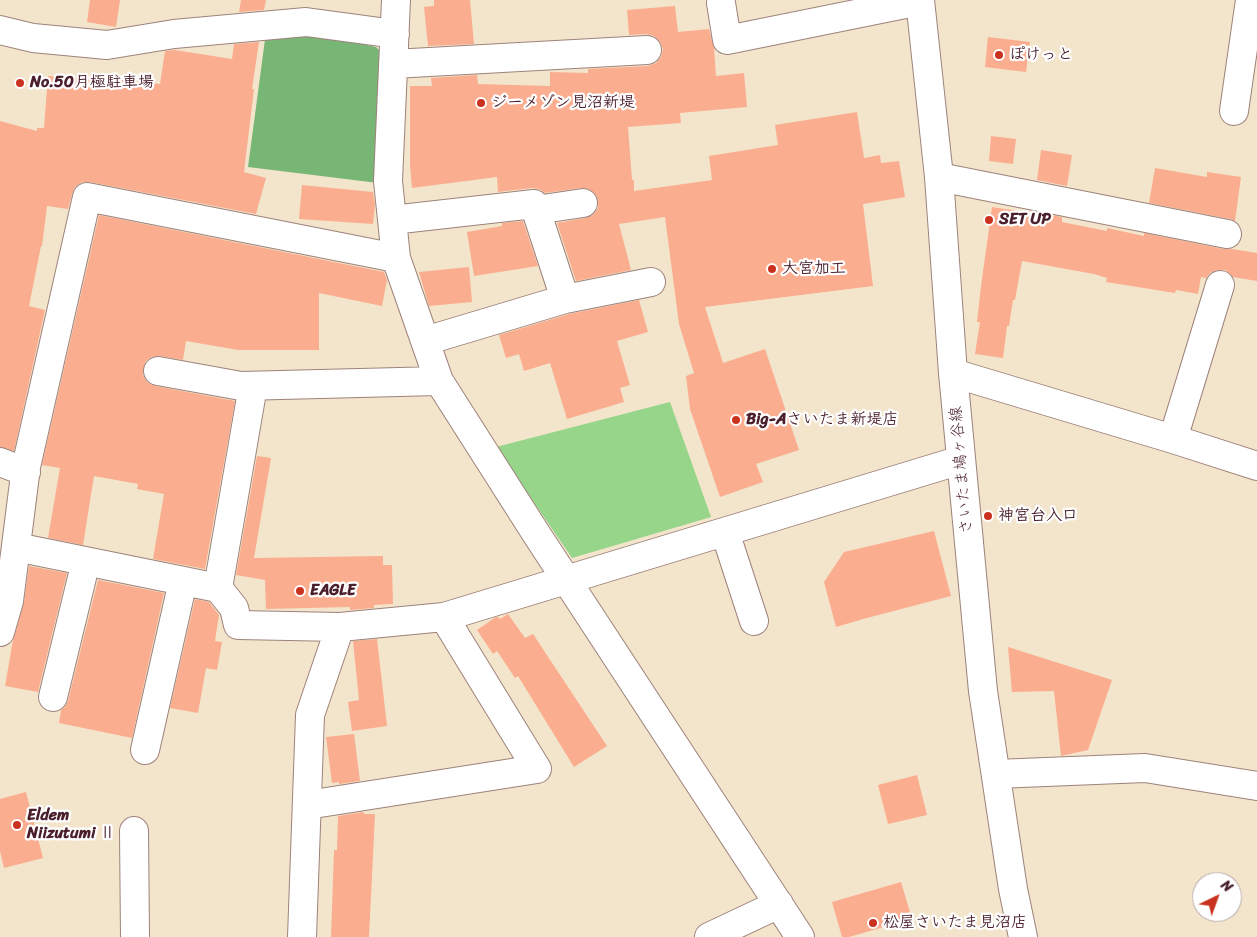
<!DOCTYPE html>
<meta charset="utf-8">
<style>
body{margin:0}
#map{position:relative;width:1257px;height:937px;overflow:hidden;background:#f2e5cb;font-family:Sriracha,sans-serif}
canvas{display:block}
.north{position:absolute;left:1192px;top:872px;width:50px;height:50px;box-sizing:border-box;background:#fff;border:1px solid #b7a5aa;border-radius:50%;rotate:42deg;font-size:14px;font-weight:700;line-height:20px;text-align:center;color:#4a1f2b}
.north::after{content:'';display:block;margin:auto;width:18px;height:22px;background:#c8321e;clip-path:polygon(50% 0,100% 100%,50% 72%,0 100%)}
</style>
<div id="map">
<canvas width="1257" height="937"></canvas>
<div class="north">N</div>
</div>
<script>
const g = document.querySelector('canvas').getContext('2d');
g.lineJoin = 'round';
function fill(path, color) {
  g.fillStyle = color;
  g.fill(path, 'evenodd');
}
function shape(rows) {
  const path = new Path2D();
  for (const r of rows) {
    path.moveTo(r[0], r[1]);
    for (let i = 2; i < r.length; i += 2) path.lineTo(r[i], r[i + 1]);
  }
  return path;
}
function trace(path, color, width, dash) {
  g.strokeStyle = color;
  g.lineWidth = width;
  g.lineCap = dash ? 'butt' : 'round';
  g.setLineDash(dash || []);
  g.stroke(path);
}
function drawText(font, color, halo, rows, align = 'center') {
  g.font = font + ' Sriracha,"Klee One",sans-serif';
  g.lineWidth = 4.5;
  g.setLineDash([]);
  g.textBaseline = 'middle';
  g.strokeStyle = halo;
  g.fillStyle = color;
  for (const [text, x, y, turn = 0] of rows) {
    g.save();
    g.translate(x, y);
    g.rotate((+turn || 0) * Math.PI / 180);
    g.textAlign = isNaN(turn) ? turn : align;
    if (halo) g.strokeText(text, 0, 0);
    g.fillText(text, 0, 0);
    g.restore();
  }
}
const green = shape([
 [670,402,711,517,572,558,496,447]
]);
const forest = shape([
 [304,31,376,47,386,57,378,183,248,167,266,32]
]);
const building = shape([
 [90,0,120,0,116,27,87,22],
 [241,0,266,0,264,10,239,12],
 [434,0,470,0,474,44,428,46,424,7,434,6],
 [675,6,678,32,709,29,714,48,716,76,744,73,747,107,680,113,681,123,628,127,632,180,634,180,634,191,712,180,709,156,778,145,775,125,857,112,864,158,880,155,881,163,899,161,905,197,863,204,873,286,705,307,723,363,765,349,799,450,756,464,763,482,720,497,690,409,686,376,694,373,679,324,665,217,619,224,631,270,576,281,557,223,585,218,593,215,598,208,598,200,595,194,589,189,581,188,545,193,539,189,532,188,498,192,497,177,412,188,410,165,410,86,432,86,431,78,477,75,478,84,550,86,550,72,588,73,588,69,648,66,656,63,661,57,663,49,660,42,654,36,646,34,629,35,627,10],
 [988,37,1030,42,1026,72,985,67],
 [259,42,252,89,254,89,244,172,266,178,256,214,90,182,82,182,75,187,72,194,68,209,47,206,42,246,41,246,29,306,45,310,14,451,0,447,0,121,37,131,37,128,44,128,48,76,112,81,112,79,160,84,165,51,175,50,232,59,234,44],
 [991,136,1016,139,1013,164,989,161],
 [1041,150,1072,155,1067,186,1037,180],
 [1155,168,1207,177,1207,172,1241,177,1235,221,1230,219,1149,203],
 [302,185,373,192,375,205,373,224,299,219],
 [992,207,1032,213,1032,211,1062,217,1062,222,1107,231,1107,228,1144,236,1144,233,1224,249,1232,249,1257,253,1257,281,1233,277,1225,270,1217,270,1210,273,1206,278,1201,277,1198,294,1176,290,1175,293,1106,282,1107,278,1094,274,1022,261,1015,300,1013,300,1009,326,1007,326,1003,358,975,354,980,322,977,322,981,286],
 [99,215,384,272,387,280,382,306,319,293,319,350,238,350,186,341,183,360,160,356,152,357,146,361,143,369,143,376,148,383,155,386,235,401,205,569,153,559,164,494,137,489,138,484,94,476,83,545,48,538,60,468,42,465],
 [523,221,538,266,474,276,467,232,502,226,502,223],
 [469,267,472,302,429,306,419,272],
 [639,300,648,332,617,341,630,385,620,388,624,402,567,419,550,363,524,371,519,354,506,358,499,335,569,314],
 [257,456,271,458,254,558,383,556,383,565,392,565,393,604,374,605,374,608,350,610,350,607,266,609,265,580,236,575],
 [934,531,951,596,863,619,836,627,824,582,844,552],
 [29,566,67,573,38,692,5,686,13,640,24,603],
 [98,580,164,593,132,738,59,723,61,710,65,707,68,701],
 [195,599,209,602,219,615,215,641,222,642,217,670,206,668,198,713,170,708],
 [508,614,525,638,533,634,607,746,574,767,518,676,515,678,497,651,493,654,477,630,496,617,498,617,500,619],
 [377,639,387,726,352,731,348,702,359,700,353,641],
 [1008,647,1112,680,1088,750,1061,756,1054,691,1012,692],
 [354,734,360,781,339,784,339,782,332,783,326,737],
 [917,775,927,815,888,824,878,785],
 [26,792,43,858,4,868,0,851,0,799],
 [363,812,364,814,375,814,369,937,331,937,334,850,337,850,338,816],
 [901,882,912,919,849,937,842,937,832,902]
]);
const minor = shape([
 [396,0,388,181,396,258,439,381,537,535,800,937],
 [721,3,727,40,920,1],
 [0,30,33,38,107,45,174,34,306,22,395,34],
 [393,64,647,50],
 [1234,111,1250,0],
 [939,177,1227,234],
 [536,210,583,203],
 [392,220,534,204,565,299],
 [425,341,565,299,651,282],
 [158,371,241,386,439,381],
 [953,373,1173,439,1257,466],
 [1173,439,1220,285],
 [0,462,26,472],
 [725,532,754,621],
 [16,547,218,588,234,608,238,625,340,627,444,617,961,460],
 [218,588,253,386],
 [0,632,9,601,26,467,87,197,396,258],
 [53,697,86,561],
 [145,750,183,581],
 [996,774,1145,768,1257,786],
 [307,805,537,769,444,617],
 [134,831,135,937],
 [302,937,310,715,340,627],
 [709,937,779,904]
]);
const major = shape([
 [920,0,939,177,953,373,983,691,1013,889,1023,937]
]);
const markers = [
 [999,55,5,"#c8321e"],
 [20,83,5,"#c8321e"],
 [481,103,5,"#c8321e"],
 [989,220,5,"#c8321e"],
 [772,269,5,"#c8321e"],
 [736,420,5,"#c8321e"],
 [988,516,5,"#c8321e"],
 [300,591,5,"#c8321e"],
 [17,825,5,"#c8321e"],
 [873,923,5,"#c8321e"]
];
const poiNames = [
 ["ぽけっと",1009,55],
 ["No.50月極駐車場",30,83],
 ["ジーメゾン見沼新堤",491,103],
 ["SET UP",999,220],
 ["大宮加工",782,269],
 ["Big-Aさいたま新堤店",746,420],
 ["神宮台入口",998,516],
 ["EAGLE",310,591],
 ["Eldem",27,816],
 ["Niizutumi Ⅱ",27,834],
 ["松屋さいたま見沼店",883,923]
];
const streetNames = [
 ["さいたま鳩ヶ谷線",962,470,-95]
];
fill(green, '#96d58a');
fill(forest, '#78b676');
fill(building, '#fbad8f');
trace(minor, '#9e827b', 30);
trace(major, '#9e827b', 30);
trace(minor, '#fff', 28);
trace(major, '#fff', 28);
for (const [x, y, r, color] of markers) {
  const dot = new Path2D();
  dot.arc(x, y, r, 0, 2 * Math.PI);
  g.fillStyle = color;
  g.fill(dot);
  trace(dot, '#fff', 2);
}
drawText('bold 16px', '#4a1f2b', '#fff', poiNames, 'left');
drawText('16px', '#4a1f2b', '#fff', streetNames);
</script>
